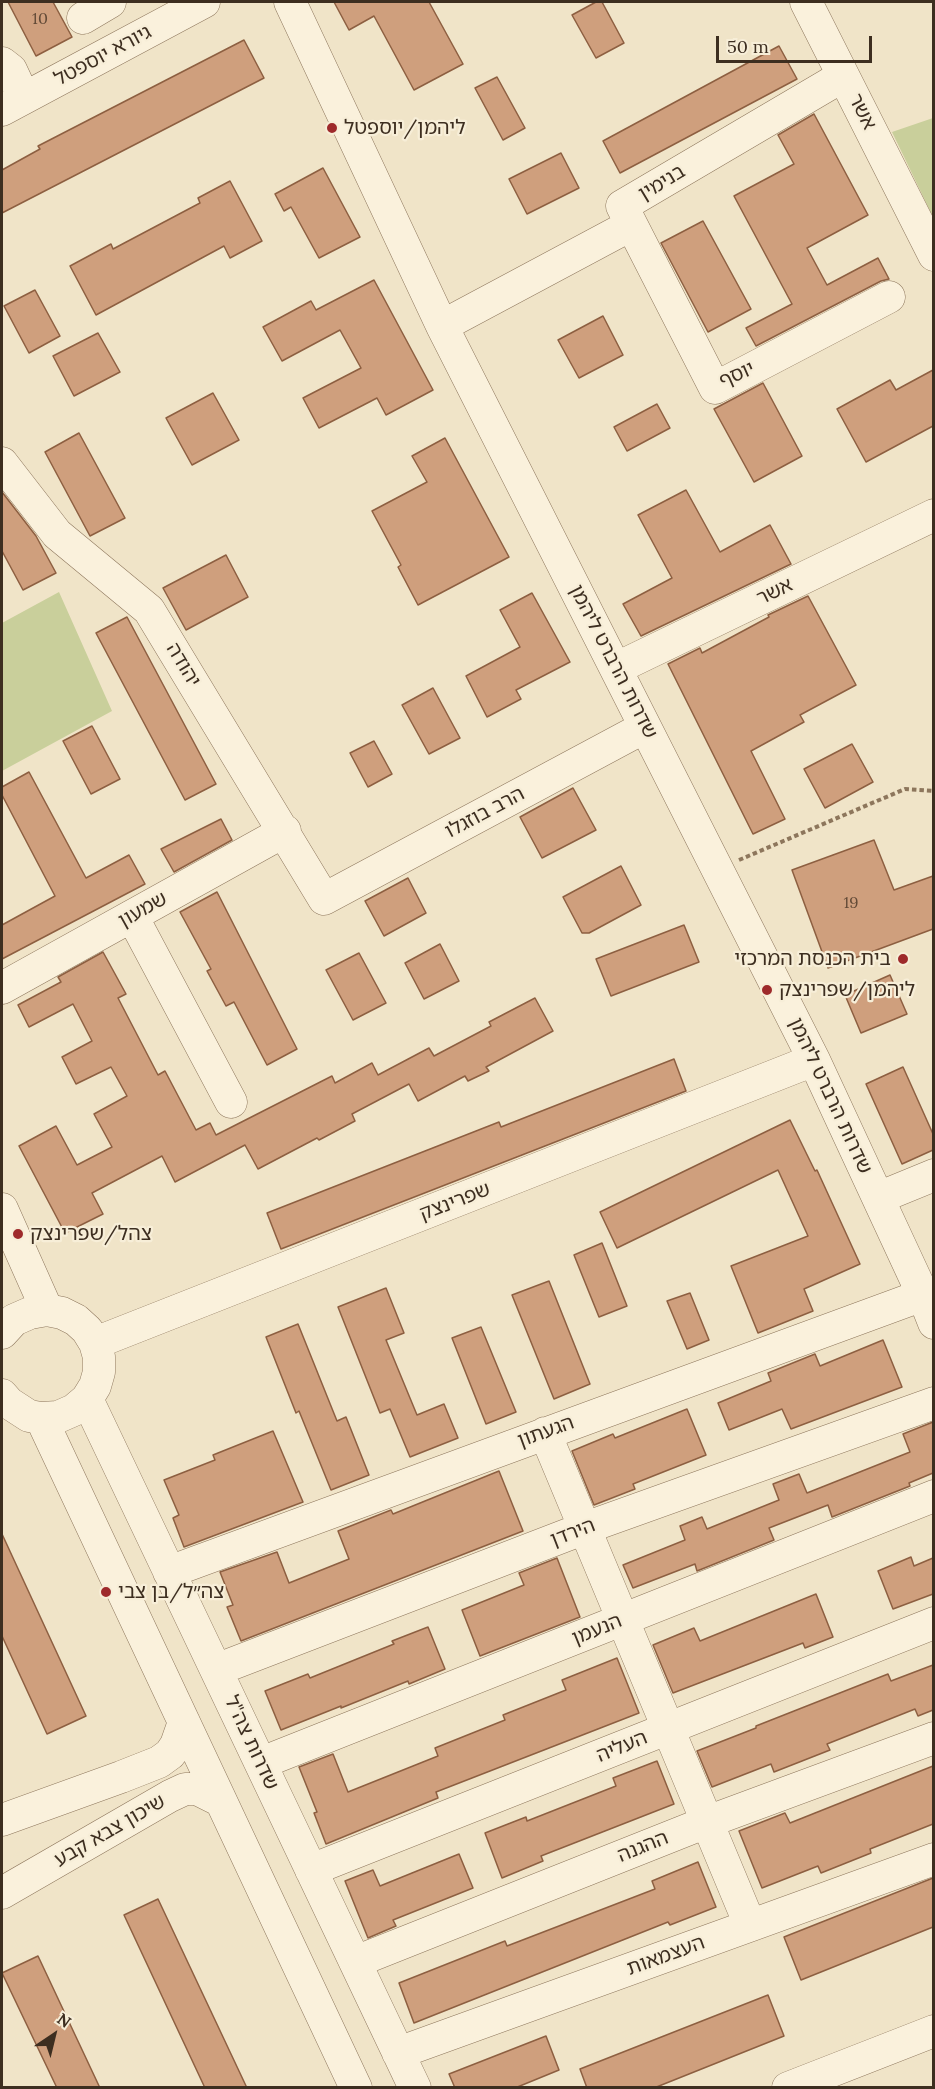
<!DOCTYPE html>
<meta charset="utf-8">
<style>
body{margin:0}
#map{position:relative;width:935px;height:2089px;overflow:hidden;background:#f0e4c8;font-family:Lora,serif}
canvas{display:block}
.frame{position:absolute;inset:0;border:3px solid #3d2e20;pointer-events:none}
.north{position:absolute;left:24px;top:2005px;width:60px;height:60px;-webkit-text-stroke:4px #f7eed8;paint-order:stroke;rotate:35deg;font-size:16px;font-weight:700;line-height:24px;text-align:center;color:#3d2e20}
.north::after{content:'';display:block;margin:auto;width:21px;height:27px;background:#3d2e20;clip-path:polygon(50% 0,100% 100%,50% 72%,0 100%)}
.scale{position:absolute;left:716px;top:36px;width:156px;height:27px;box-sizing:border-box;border:3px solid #3d2e20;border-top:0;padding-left:8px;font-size:18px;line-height:21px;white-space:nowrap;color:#3d2e20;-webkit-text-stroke:4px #f7eed8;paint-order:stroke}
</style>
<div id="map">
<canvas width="935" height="2089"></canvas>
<div class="frame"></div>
<div class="north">N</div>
<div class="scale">50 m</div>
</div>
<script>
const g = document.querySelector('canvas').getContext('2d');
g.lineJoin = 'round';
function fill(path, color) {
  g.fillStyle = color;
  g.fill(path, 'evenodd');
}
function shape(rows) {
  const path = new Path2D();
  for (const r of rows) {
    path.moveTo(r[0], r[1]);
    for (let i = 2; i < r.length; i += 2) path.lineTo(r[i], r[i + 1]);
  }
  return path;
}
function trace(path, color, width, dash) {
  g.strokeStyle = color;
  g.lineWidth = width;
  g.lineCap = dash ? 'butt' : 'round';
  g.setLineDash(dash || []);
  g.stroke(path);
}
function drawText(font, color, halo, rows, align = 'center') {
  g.font = font + ' Lora,"Noto Sans Hebrew",serif';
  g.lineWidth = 4.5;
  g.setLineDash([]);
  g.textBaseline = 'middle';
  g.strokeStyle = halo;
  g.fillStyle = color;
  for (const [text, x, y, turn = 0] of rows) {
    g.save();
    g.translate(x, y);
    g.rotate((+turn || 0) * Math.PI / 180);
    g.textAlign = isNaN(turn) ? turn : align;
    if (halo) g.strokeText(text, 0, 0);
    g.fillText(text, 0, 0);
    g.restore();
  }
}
const green = shape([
 [933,118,934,118,933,217,892,132],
 [59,592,112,711,2,771,2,623]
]);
const building = shape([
 [8,2,53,2,72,37,36,56,8,2],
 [334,2,429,2,463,64,414,90,374,16,349,30,334,2],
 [596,2,602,2,624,43,596,58,572,15,596,2],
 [244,40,264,78,2,213,2,170,40,149,38,146,244,40],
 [779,46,797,79,620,173,603,141,779,46],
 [497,77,525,128,503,140,475,88,497,77],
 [814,114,868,215,807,248,827,285,878,258,889,279,881,281,756,346,746,328,792,304,734,196,794,164,778,135,814,114],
 [561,153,579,188,527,214,509,179,561,153],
 [323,168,360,237,319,258,291,207,284,211,275,194,323,168],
 [230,181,262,241,230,258,224,246,96,315,70,266,111,244,113,249,200,203,198,198,230,181],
 [703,221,751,309,708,332,661,243,703,221],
 [374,280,433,390,386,415,377,398,319,428,303,398,361,368,340,330,282,361,263,327,311,301,316,310,374,280],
 [35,290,60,336,29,353,4,306,35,290],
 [603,316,623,355,579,378,558,340,603,316],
 [98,333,120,372,74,396,53,356,98,333],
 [933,370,933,426,866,462,837,409,890,380,896,390,933,370],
 [763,383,802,456,754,482,714,409,763,383],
 [213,393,239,440,192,465,166,418,213,393],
 [657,404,670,428,627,451,614,427,657,404],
 [79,433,125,518,90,536,45,452,79,433],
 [445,438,509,557,418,605,398,567,401,565,372,511,427,482,412,456,445,438],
 [686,490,720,552,770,525,791,564,641,636,623,604,672,578,638,515,686,490],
 [2,492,36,536,56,573,23,590,2,551,2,492],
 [226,555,248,597,186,630,163,588,226,555],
 [532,593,570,662,516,690,521,699,487,717,466,676,520,647,500,610,532,593],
 [808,596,856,685,800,715,804,722,751,751,785,819,753,834,668,664,700,648,702,653,769,617,768,615,808,596],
 [127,617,216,784,185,800,96,633,127,617],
 [433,688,460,738,429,754,402,705,433,688],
 [92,726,120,779,91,794,63,741,92,726],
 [374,741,392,774,368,787,350,753,374,741],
 [852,744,873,782,825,808,804,769,852,744],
 [29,772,86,878,129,855,145,884,2,959,2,925,55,896,2,795,2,787,29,772],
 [573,788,596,830,542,858,520,817,573,788],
 [221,819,232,840,174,872,161,849,221,819],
 [874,840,894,890,933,876,933,929,828,968,792,870,874,840],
 [621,866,641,905,589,933,582,933,563,897,621,866],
 [408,878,426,913,384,936,365,901,408,878],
 [217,892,297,1049,267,1065,234,1002,226,1006,207,971,211,969,180,912,217,892],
 [684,925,699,962,611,996,596,959,684,925],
 [440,944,459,981,424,999,405,963,440,944],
 [103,952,126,994,118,998,158,1075,165,1071,196,1130,210,1123,216,1135,332,1076,335,1083,372,1063,378,1075,429,1048,434,1056,491,1026,489,1022,535,998,553,1031,486,1067,489,1071,468,1081,465,1076,418,1101,409,1084,352,1114,355,1121,319,1140,317,1138,258,1169,245,1145,175,1182,162,1156,92,1193,103,1214,65,1233,19,1146,56,1126,77,1165,112,1147,94,1114,127,1096,111,1067,76,1084,62,1057,92,1041,73,1004,29,1027,18,1005,61,982,58,977,103,952],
 [359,953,386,1003,353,1020,326,970,359,953],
 [890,975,907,1014,861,1033,845,995,890,975],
 [674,1059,686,1091,281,1249,267,1213,499,1122,501,1127,674,1059],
 [903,1067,933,1134,933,1150,902,1164,866,1084,903,1067],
 [790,1120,815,1171,817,1170,860,1264,804,1289,813,1311,758,1333,731,1266,808,1236,778,1170,617,1248,600,1212,790,1120],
 [602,1243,627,1306,599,1317,574,1255,602,1243],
 [549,1281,590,1384,554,1399,512,1295,549,1281],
 [386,1288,404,1333,386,1340,417,1415,444,1404,458,1438,410,1457,390,1409,380,1413,338,1307,386,1288],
 [690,1293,709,1340,687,1349,667,1301,690,1293],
 [298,1324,337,1421,346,1417,369,1475,331,1490,299,1411,296,1413,266,1337,298,1324],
 [481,1327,516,1412,486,1424,452,1338,481,1327],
 [883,1340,902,1387,791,1429,782,1409,729,1430,718,1403,771,1381,768,1373,815,1354,820,1366,883,1340],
 [687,1409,706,1455,633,1484,635,1489,594,1505,572,1451,613,1434,615,1438,687,1409],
 [933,1422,933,1473,909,1483,910,1486,832,1517,828,1505,769,1528,774,1540,697,1571,695,1564,633,1588,623,1565,685,1540,680,1526,702,1517,707,1529,779,1500,773,1484,799,1474,807,1493,910,1452,903,1434,933,1422],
 [273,1431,303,1502,184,1547,173,1518,179,1515,164,1480,215,1460,213,1455,273,1431],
 [499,1471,523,1531,241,1641,227,1607,233,1605,220,1572,277,1552,289,1583,349,1559,338,1531,391,1510,393,1514,499,1471],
 [2,1534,86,1716,47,1734,2,1636,2,1534],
 [911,1557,914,1566,933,1558,933,1594,893,1609,878,1571,911,1557],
 [557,1558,580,1617,480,1656,462,1610,524,1585,519,1573,557,1558],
 [816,1594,833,1637,805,1648,803,1643,673,1693,653,1645,694,1628,700,1641,816,1594],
 [428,1627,445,1669,409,1684,408,1681,341,1708,341,1706,281,1730,265,1691,308,1674,310,1678,394,1644,392,1641,428,1627],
 [617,1658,639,1713,436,1792,438,1798,326,1844,314,1813,317,1812,299,1767,333,1754,348,1792,438,1756,435,1748,505,1720,503,1715,566,1690,562,1680,617,1658],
 [933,1665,933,1710,918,1716,915,1709,827,1744,830,1750,774,1772,771,1764,712,1787,697,1751,756,1728,756,1726,888,1674,891,1681,933,1665],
 [657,1761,674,1804,541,1856,543,1861,502,1878,485,1833,526,1817,527,1821,616,1786,613,1778,657,1761],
 [933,1766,933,1824,870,1849,871,1853,821,1873,818,1866,762,1888,739,1831,785,1813,790,1823,933,1766],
 [459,1854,473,1888,393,1920,396,1926,368,1938,345,1881,373,1870,380,1886,459,1854],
 [698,1862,716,1907,670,1925,668,1922,414,2023,399,1983,505,1941,507,1946,655,1889,652,1881,698,1862],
 [933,1878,933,1927,801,1980,784,1937,933,1878],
 [158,1899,247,2088,205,2088,124,1915,158,1899],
 [38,1956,100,2088,57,2088,2,1973,38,1956],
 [768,1995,784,2036,654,2088,587,2088,580,2069,768,1995],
 [546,2036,559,2070,515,2088,455,2088,449,2074,546,2036]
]);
const path = shape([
 [739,860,905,789,934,791]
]);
const minor = shape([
 [290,2,442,326,814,1060,923,1295,934,1323],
 [806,2,934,255],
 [83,18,110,2],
 [2,63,11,70,24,98],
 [843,76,622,206,715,388,889,297],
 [2,110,204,2],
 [442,326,631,225],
 [2,463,57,534,149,610,324,899,645,727],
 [617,668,934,515],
 [132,916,231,1102],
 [2,988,285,831],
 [878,1198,934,1175],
 [2,1209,47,1310],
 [2,1333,14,1320,30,1313,47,1310,62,1313,76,1320,87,1330,95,1343,99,1357,99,1372,95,1386,87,1399,74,1410,58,1417,41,1418,29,1416,9,1403,2,1395],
 [95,1343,814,1060],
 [87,1399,415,2088],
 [41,1418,356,2088],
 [545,1433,750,1925],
 [169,1572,923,1295],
 [216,1670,585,1528,934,1403],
 [261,1763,934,1496],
 [2,1820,121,1777,159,1762,170,1754,176,1745,184,1722],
 [311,1870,934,1623],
 [2,1893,170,1796,185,1789,197,1789,221,1801],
 [355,1962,707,1822,934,1738],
 [398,2053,934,1859],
 [788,2088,934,2031]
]);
const markers = [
 [332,128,6,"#9e2a2b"],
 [903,959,6,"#9e2a2b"],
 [767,990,6,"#9e2a2b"],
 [18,1234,6,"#9e2a2b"],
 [106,1592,6,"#9e2a2b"]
];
const numberNames = [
 ["10",40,19],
 ["19",851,903]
];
const streetNames = [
 ["גיורא יוספטל",103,56,-28],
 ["אשר",862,112,63],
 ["בנימין",662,183,-31],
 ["יוסף",737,375,-24],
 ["אשר",775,592,-26],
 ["שדרות הרברט ליהמן",613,662,63],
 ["יהודה",183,665,59],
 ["הרב בוזגלו",485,813,-28],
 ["שמעון",143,910,-29],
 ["שדרות הרברט ליהמן",830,1096,65],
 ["שפרינצק",455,1202,-21],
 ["הגעתון",546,1432,-20],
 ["הירדן",573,1533,-21],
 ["הנעמן",597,1630,-22],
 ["שדרות צה\"ל",251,1743,65],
 ["העליה",622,1747,-22],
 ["שיכון צבא קבע",110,1831,-30],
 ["ההגנה",643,1847,-22],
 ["העצמאות",666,1956,-20]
];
const poiNames = [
 ["ליהמן/יוספטל",344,128],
 ["בית הכנסת המרכזי",891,959,"right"],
 ["ליהמן/שפרינצק",779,990],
 ["צהל/שפרינצק",30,1234],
 ["צה״ל/בן צבי",118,1592]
];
fill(green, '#c9cf9b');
fill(building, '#cf9f7d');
trace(building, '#8d5f41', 1.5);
trace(minor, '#8d765c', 33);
trace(path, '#8d765c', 4, [4.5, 3]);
trace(minor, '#faf1dc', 32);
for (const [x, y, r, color] of markers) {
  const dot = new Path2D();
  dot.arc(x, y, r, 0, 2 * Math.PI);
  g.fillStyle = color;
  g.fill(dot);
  trace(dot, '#f7eed8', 2);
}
drawText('16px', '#624a37', null, numberNames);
drawText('20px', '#3d2e20', '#f7eed8', streetNames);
drawText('20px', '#3d2e20', '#f7eed8', poiNames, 'left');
</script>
